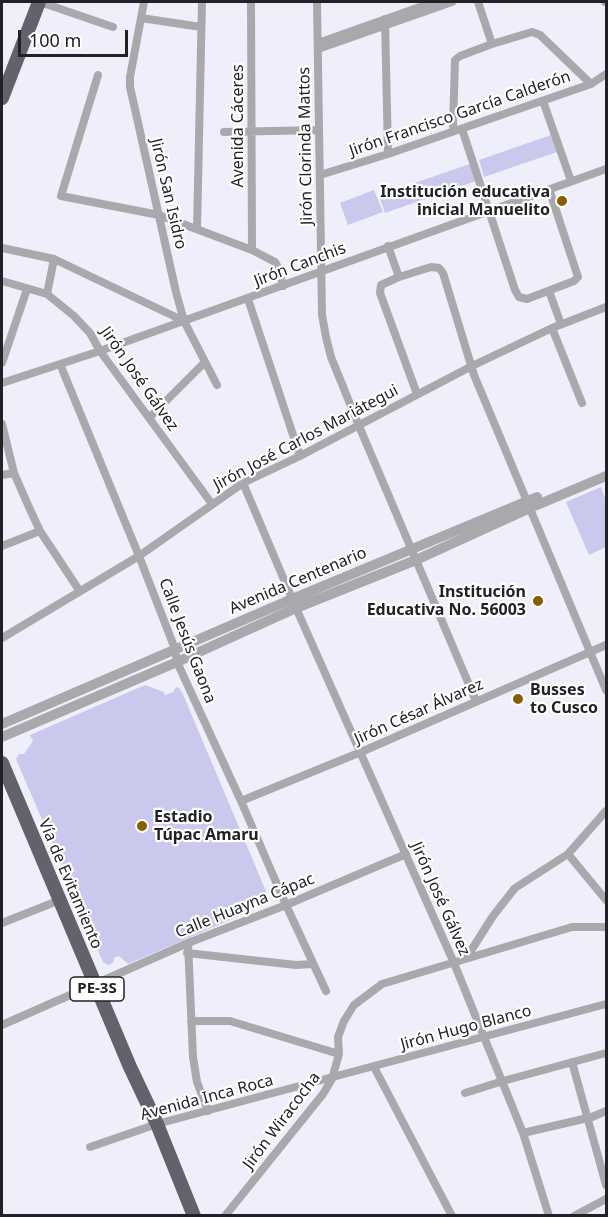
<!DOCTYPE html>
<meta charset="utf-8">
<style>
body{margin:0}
#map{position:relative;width:608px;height:1217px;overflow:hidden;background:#efeffb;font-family:"Noto Sans",sans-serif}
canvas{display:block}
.frame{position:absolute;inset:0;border:3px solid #212126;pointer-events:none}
.scale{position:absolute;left:18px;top:30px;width:110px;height:27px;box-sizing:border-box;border:3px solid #212126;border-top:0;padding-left:8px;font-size:18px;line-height:21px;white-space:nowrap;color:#212126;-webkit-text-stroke:4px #fff;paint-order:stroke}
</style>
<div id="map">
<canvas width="608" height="1217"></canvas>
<div class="frame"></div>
<div class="scale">100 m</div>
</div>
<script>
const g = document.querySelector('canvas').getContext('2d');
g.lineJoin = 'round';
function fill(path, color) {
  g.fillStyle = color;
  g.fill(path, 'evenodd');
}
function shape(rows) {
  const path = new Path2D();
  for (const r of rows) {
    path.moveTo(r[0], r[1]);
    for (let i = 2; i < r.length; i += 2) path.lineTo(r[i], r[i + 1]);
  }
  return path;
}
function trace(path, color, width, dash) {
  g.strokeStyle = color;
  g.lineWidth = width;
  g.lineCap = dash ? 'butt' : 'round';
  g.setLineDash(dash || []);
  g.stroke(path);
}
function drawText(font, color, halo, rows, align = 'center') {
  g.font = font + ' "Noto Sans",sans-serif';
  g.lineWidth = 4.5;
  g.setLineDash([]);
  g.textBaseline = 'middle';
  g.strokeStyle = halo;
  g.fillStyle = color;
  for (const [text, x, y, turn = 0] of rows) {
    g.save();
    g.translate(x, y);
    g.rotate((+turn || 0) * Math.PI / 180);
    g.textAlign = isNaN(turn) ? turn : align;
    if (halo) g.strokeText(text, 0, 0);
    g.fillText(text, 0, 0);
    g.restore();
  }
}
const green = shape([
 [551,135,557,152,484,177,479,160],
 [470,164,476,181,385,213,379,195],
 [374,190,383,212,348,225,340,203],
 [601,487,606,501,606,547,589,555,566,502],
 [145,685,164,692,165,695,173,692,176,687,179,688,182,692,268,896,263,898,258,896,252,898,254,902,251,911,128,964,119,956,114,958,113,963,108,965,103,962,16,759,19,754,24,754,33,741,30,735]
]);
const minor = shape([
 [40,2,113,27],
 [144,2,130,77,130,87,176,292,184,321,217,385],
 [251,2,252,250],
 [317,2,322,315,326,337,331,357,359,426,476,701],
 [478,2,492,44],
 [605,2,606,2],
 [141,18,201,27],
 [385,19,388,154],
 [318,43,434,2],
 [318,49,452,2],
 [98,75,61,196,159,215,252,250,275,262,279,269,283,286],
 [543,101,571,181],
 [462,129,515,290,519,297,527,299,574,281,578,277,549,189],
 [454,131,453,126,455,60,460,56,492,44,532,32,540,35,591,84],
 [224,132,319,130],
 [320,175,388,154,591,84,606,74],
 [197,229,202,2],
 [388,246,399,277],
 [2,248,54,259,184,321],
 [2,281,47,294,74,316,90,333,100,351,212,504],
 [549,291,561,324],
 [47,294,54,259],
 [248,299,300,456],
 [552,328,582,403],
 [2,363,27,289],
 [60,364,139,556,175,649,177,662,241,801,286,905,326,991],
 [2,383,100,351,606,169],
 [417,394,380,293,381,285,399,277,431,267,439,268,443,273,474,375,606,690],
 [150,417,204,363],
 [2,424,14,473,28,505,40,531,79,590],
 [2,475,14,473],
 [243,483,296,608,454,963,523,1133,549,1216],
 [2,546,40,531],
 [2,638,139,556,243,483,300,456,472,366,552,328,606,307],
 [241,801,361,752,606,645],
 [568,854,606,900],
 [2,923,60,900],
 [188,943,193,1057,197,1082,208,1111],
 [187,953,296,965,313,964],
 [467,957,493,916,515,888,568,854,606,811],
 [191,1021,230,1021,339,1054],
 [2,1025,188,943,286,905,406,854],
 [572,1062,606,1185],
 [374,1067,452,1216],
 [465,1093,503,1081,606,1053],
 [523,1133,592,1117,606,1111],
 [90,1147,157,1124,606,1004],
 [225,1216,323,1094,332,1079,339,1054,338,1037,344,1021,354,1005,382,984,572,927,606,927],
 [574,1216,606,1199]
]);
const tertiary = shape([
 [2,724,292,599,537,497],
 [2,737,177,662,296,608,416,560,530,508,606,476]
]);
const trunk = shape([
 [2,98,39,2],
 [2,763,130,1067,157,1124,194,1216]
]);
const markers = [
 [562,201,6,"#895e00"],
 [538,601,6,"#895e00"],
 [518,699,6,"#895e00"],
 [142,826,6,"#895e00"]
];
const shields = [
 [97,989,54]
];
const shieldNames = [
 ["PE-3S",97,989]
];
const streetNames = [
 ["Jirón Francisco García Calderón",460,114,-19],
 ["Avenida Cáceres",238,126,-90],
 ["Jirón Clorinda Mattos",306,146,-91],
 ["Jirón San Isidro",168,194,77],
 ["Jirón Canchis",300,265,-21],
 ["Jirón José Gálvez",139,379,55],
 ["Jirón José Carlos Mariátegui",306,438,-28],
 ["Avenida Centenario",298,581,-23],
 ["Calle Jesús Gaona",187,641,69],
 ["Jirón César Álvarez",419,712,-24],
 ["Vía de Evitamiento",70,884,67],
 ["Jirón José Gálvez",440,899,66],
 ["Calle Huayna Cápac",245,906,-22],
 ["Jirón Hugo Blanco",466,1028,-15],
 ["Avenida Inca Roca",207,1098,-15],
 ["Jirón Wiracocha",282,1121,-53]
];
const poiNames = [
 ["Institución educativa",550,192],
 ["inicial Manuelito",550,210],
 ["Institución",526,592],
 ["Educativa No. 56003",526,610],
 ["Busses",530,690,"left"],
 ["to Cusco",530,708,"left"],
 ["Estadio",154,817,"left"],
 ["Túpac Amaru",154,835,"left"]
];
fill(green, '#cac8ed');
trace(minor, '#a8a8ad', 8);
trace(tertiary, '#a8a8ad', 10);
trace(trunk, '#62626c', 14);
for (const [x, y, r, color] of markers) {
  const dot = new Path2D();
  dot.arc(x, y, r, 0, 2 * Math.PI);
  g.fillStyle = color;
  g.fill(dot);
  trace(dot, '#fff', 2);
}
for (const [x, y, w] of shields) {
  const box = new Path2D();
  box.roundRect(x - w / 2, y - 12, w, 24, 4.5);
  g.fillStyle = '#fff';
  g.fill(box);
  trace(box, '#212126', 1.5);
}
drawText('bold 15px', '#212126', null, shieldNames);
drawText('16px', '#212126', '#fff', streetNames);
drawText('bold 16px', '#212126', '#fff', poiNames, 'right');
</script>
